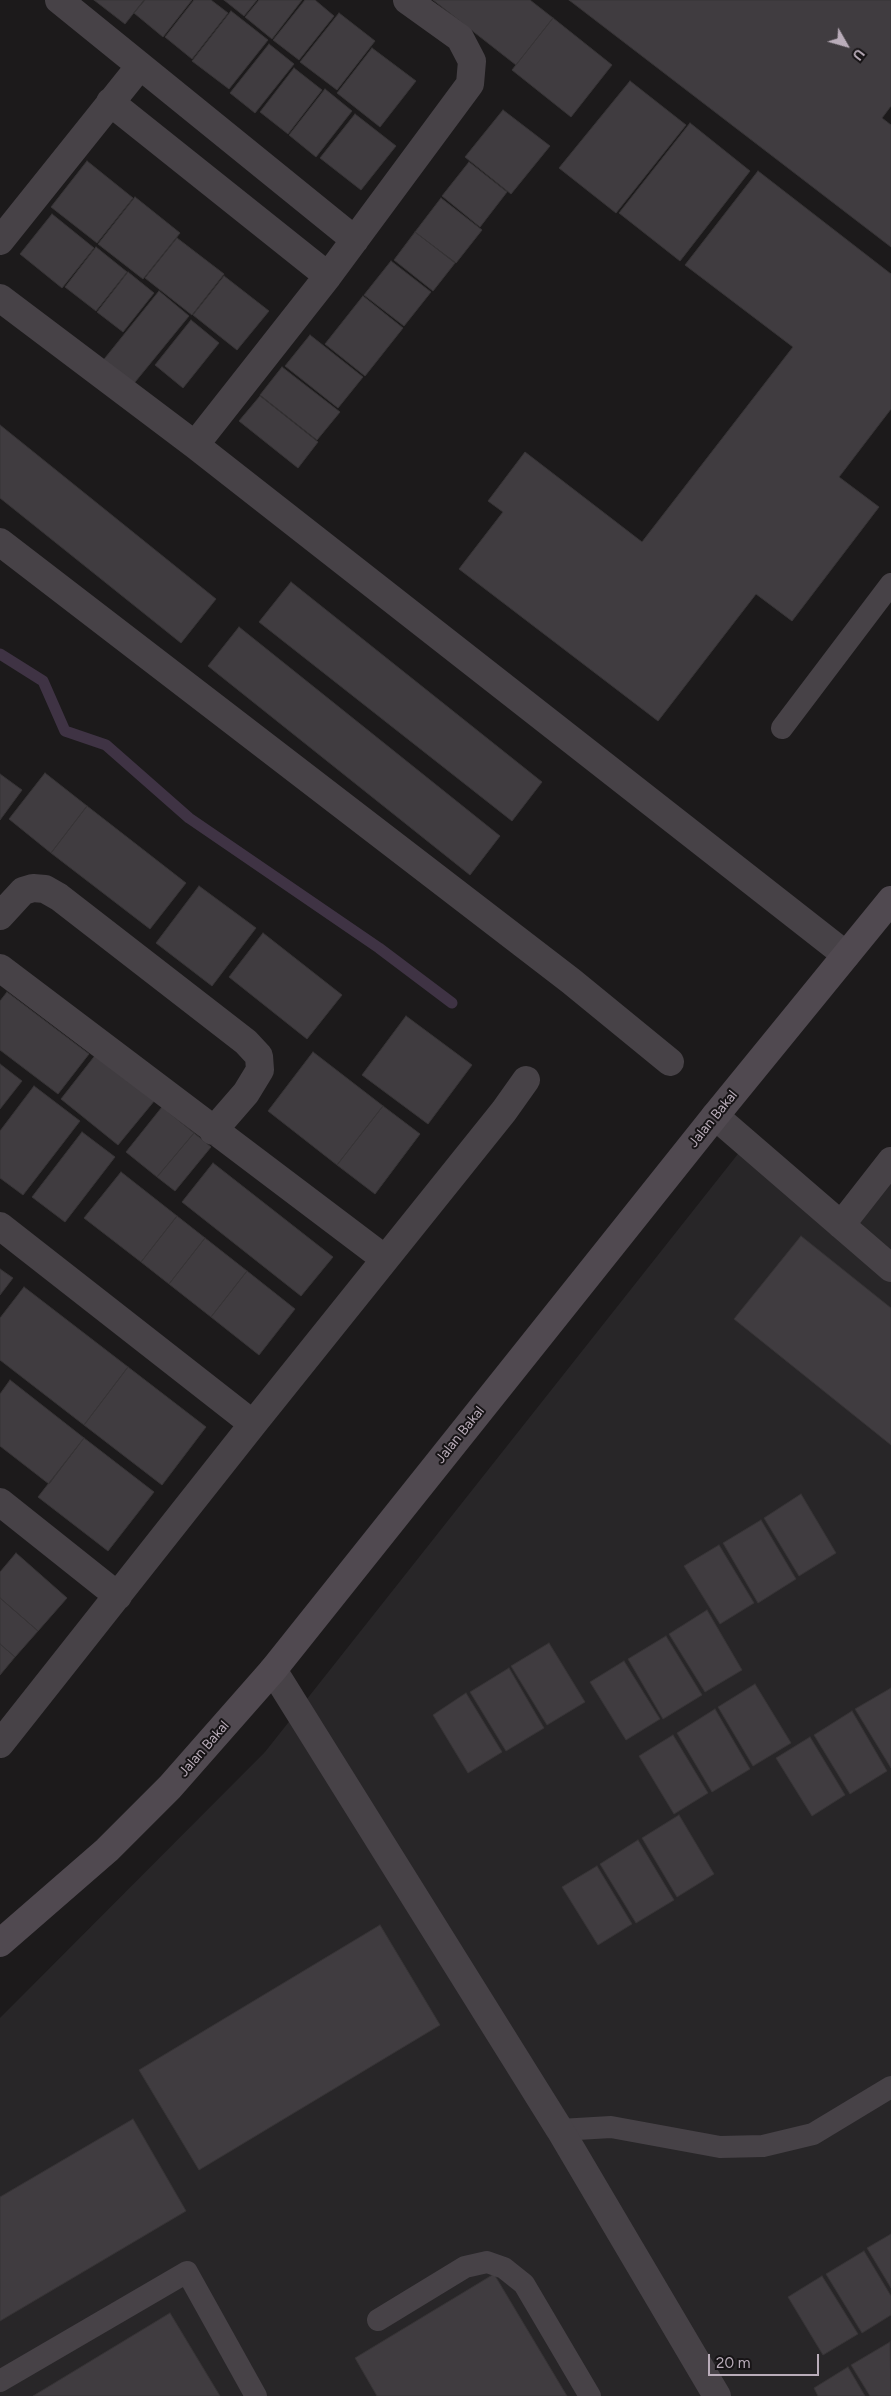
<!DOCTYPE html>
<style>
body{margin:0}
#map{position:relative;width:891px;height:2396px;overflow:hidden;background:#1c1a1b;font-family:Figtree,sans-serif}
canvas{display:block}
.north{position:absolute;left:821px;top:20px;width:50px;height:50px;-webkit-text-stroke:4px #171416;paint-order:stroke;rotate:128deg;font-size:14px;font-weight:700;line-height:20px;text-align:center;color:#baadba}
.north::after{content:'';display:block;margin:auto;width:18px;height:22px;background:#baadba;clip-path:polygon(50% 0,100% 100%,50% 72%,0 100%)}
.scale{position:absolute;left:708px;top:2354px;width:111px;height:22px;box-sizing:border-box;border:2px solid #baadba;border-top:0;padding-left:6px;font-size:15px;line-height:18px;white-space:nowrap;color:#baadba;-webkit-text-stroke:4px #171416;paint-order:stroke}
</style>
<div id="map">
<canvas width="891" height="2396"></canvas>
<div class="north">U</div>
<div class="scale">20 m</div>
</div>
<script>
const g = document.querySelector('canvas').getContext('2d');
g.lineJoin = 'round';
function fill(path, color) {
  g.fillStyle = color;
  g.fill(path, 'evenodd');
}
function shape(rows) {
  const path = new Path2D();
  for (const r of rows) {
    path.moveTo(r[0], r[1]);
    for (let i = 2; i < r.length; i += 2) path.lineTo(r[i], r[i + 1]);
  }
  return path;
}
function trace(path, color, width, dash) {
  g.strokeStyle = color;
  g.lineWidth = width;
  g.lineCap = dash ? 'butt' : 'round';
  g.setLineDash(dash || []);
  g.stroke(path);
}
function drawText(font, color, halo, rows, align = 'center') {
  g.font = font + ' Figtree,sans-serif';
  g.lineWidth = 4;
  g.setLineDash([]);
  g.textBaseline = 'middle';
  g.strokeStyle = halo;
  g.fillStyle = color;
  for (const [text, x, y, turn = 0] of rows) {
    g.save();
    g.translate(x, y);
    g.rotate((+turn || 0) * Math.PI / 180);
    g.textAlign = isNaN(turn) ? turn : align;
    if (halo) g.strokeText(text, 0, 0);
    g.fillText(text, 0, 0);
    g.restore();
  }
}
const built = shape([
 [745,1145,891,1269,891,2396,0,2396,0,2018,265,1752],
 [891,1165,891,1266,843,1225]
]);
const stream = shape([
 [0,654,43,681,65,731,106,745,189,818,379,948,452,1003]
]);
const building = shape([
 [94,0,144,0,125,24,94,0],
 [145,0,192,0,163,37,134,13,145,0],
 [194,0,211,0,228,13,192,59,165,37,194,0],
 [224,0,257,0,244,16,224,0],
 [259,0,302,0,272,39,245,17,259,0],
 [305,0,315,0,334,16,299,60,273,40,305,0],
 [433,0,530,0,553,18,516,65,433,0],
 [569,0,891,0,891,106,882,118,891,125,891,247,569,0],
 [231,11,268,40,229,89,192,61,231,11],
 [339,13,375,41,337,90,300,62,339,13],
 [553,18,612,65,571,117,512,70,553,18],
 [269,44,294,64,255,113,230,93,269,44],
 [372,48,416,81,380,127,337,93,372,48],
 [294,68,322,90,288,134,260,112,294,68],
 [630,81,686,125,616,213,559,168,630,81],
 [325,89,352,111,316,157,289,135,325,89],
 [503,110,550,146,511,194,465,157,503,110],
 [355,114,396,146,361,190,320,158,355,114],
 [690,123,750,171,680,261,619,213,690,123],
 [87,161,133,198,97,243,51,207,87,161],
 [469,162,507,192,480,227,442,196,469,162],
 [758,171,891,274,891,409,839,477,879,507,792,621,756,594,658,721,459,569,503,512,488,501,525,452,642,542,793,347,685,265,758,171],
 [135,197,180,233,143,279,98,244,135,197],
 [441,198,482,230,456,263,415,232,441,198],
 [52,214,94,248,62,288,20,254,52,214],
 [415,232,455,263,433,291,394,260,415,232],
 [177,238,224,274,192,315,145,278,177,238],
 [96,247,127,272,96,311,65,287,96,247],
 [391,261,431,292,404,326,364,295,391,261],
 [128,272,154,293,123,332,97,312,128,272],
 [224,276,269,311,237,350,193,315,224,276],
 [159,291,189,316,131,387,101,363,159,291],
 [363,296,403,328,365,376,325,344,363,296],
 [191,320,219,343,183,388,155,365,191,320],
 [310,335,363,377,338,408,285,366,310,335],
 [282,367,340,412,317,440,260,395,282,367],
 [260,396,318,442,298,468,239,421,260,396],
 [0,425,216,599,181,643,0,498,0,425],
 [291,582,542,782,512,821,259,622,291,582],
 [239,627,500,836,470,875,208,666,239,627],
 [45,773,87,806,51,853,9,819,45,773],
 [0,774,22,790,0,820,0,774],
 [87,806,186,883,150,929,51,853,87,806],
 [199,886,256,928,212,986,156,943,199,886],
 [263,933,342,995,307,1039,229,977,263,933],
 [7,992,89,1054,58,1094,0,1050,0,1001,7,992],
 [406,1016,472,1065,428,1124,362,1075,406,1016],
 [313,1052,383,1106,337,1165,268,1111,313,1052],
 [97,1053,155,1100,118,1145,61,1099,97,1053],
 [0,1064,22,1081,0,1109,0,1064],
 [34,1086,80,1121,23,1195,0,1178,0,1131,34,1086],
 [383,1106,420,1134,375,1194,337,1165,383,1106],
 [162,1107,194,1133,157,1177,126,1152,162,1107],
 [82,1132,115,1157,65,1222,32,1197,82,1132],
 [194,1133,211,1147,175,1191,157,1177,194,1133],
 [213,1163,333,1257,301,1296,182,1202,213,1163],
 [121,1172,177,1216,141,1262,84,1218,121,1172],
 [177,1216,205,1238,169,1284,141,1262,177,1216],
 [801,1236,891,1308,891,1445,734,1319,801,1236],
 [205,1238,247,1271,211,1317,169,1284,205,1238],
 [0,1269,13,1278,0,1295,0,1269],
 [247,1271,295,1309,259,1355,211,1317,247,1271],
 [24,1287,128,1367,84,1425,0,1360,0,1318,24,1287],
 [128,1367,206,1427,162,1485,84,1425,128,1367],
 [10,1380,84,1438,49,1484,0,1446,0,1394,10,1380],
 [84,1438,154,1492,108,1551,38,1497,84,1438],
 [801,1494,836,1553,799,1576,764,1518,801,1494],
 [761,1520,796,1579,758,1603,723,1543,761,1520],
 [719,1545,754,1603,720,1624,684,1566,719,1545],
 [16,1553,67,1598,38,1631,0,1598,0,1572,16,1553],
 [0,1598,38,1631,15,1657,0,1644,0,1598],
 [707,1610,742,1670,705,1692,669,1634,707,1610],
 [666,1636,702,1695,663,1719,628,1659,666,1636],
 [549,1643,585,1702,547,1725,511,1666,549,1643],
 [0,1644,15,1657,0,1675,0,1644],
 [624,1661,660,1719,626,1740,590,1682,624,1661],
 [509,1668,544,1728,506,1751,470,1692,509,1668],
 [755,1684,791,1743,753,1766,718,1707,755,1684],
 [891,1688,891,1768,855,1709,891,1688],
 [466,1693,502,1752,468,1773,433,1715,466,1693],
 [715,1709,750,1769,712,1792,677,1733,715,1709],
 [852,1711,887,1771,850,1794,814,1735,852,1711],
 [673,1735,708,1793,674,1814,639,1756,673,1735],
 [810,1737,845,1795,812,1816,776,1758,810,1737],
 [679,1815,714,1874,677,1897,642,1838,679,1815],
 [638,1840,674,1900,636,1923,600,1864,638,1840],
 [597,1866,632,1924,598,1945,562,1887,597,1866],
 [380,1925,440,2025,199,2170,139,2070,380,1925],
 [133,2119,186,2211,0,2321,0,2197,133,2119],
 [891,2234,891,2288,867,2248,891,2234],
 [864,2251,891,2296,891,2315,862,2333,826,2274,864,2251],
 [494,2274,567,2396,377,2396,355,2358,494,2274],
 [822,2276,858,2334,823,2355,788,2297,822,2276],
 [170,2313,220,2396,33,2396,170,2313],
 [890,2342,891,2396,870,2396,851,2365,890,2342],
 [848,2367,865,2396,818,2396,814,2388,848,2367]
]);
const lane = shape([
 [782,728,891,584],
 [560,2130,611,2127,720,2147,763,2146,813,2134,891,2087],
 [378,2320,465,2267,487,2262,504,2268,524,2284,590,2396],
 [0,2381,187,2272,256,2396]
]);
const street = shape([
 [59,0,355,240],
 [110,102,328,276],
 [0,241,140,66],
 [0,298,195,445,846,955],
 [195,445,328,276,470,84,472,61,460,38,407,0],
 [0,542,571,981,670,1062],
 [0,916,23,891,33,888,45,889,59,897,246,1042,259,1056,260,1070,246,1093,213,1131],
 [0,968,385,1259],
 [715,1116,891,1268],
 [841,1225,891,1161],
 [0,1226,253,1424],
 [0,1502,118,1596],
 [273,1670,560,2130,717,2396],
 [0,1744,253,1424,504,1111,526,1080]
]);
const secondary = shape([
 [0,1943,107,1850,170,1787,273,1670,715,1116,891,900]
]);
const streetNames = [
 ["Jalan Bakal",713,1119,-51],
 ["Jalan Bakal",460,1435,-51],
 ["Jalan Bakal",204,1749,-49]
];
fill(built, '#282628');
trace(stream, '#3f3344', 11);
fill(building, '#403c40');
trace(building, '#373436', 1);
trace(lane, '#474247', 22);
trace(street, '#474247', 28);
trace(secondary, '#504950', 28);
drawText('14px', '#baadba', '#171416', streetNames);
</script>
